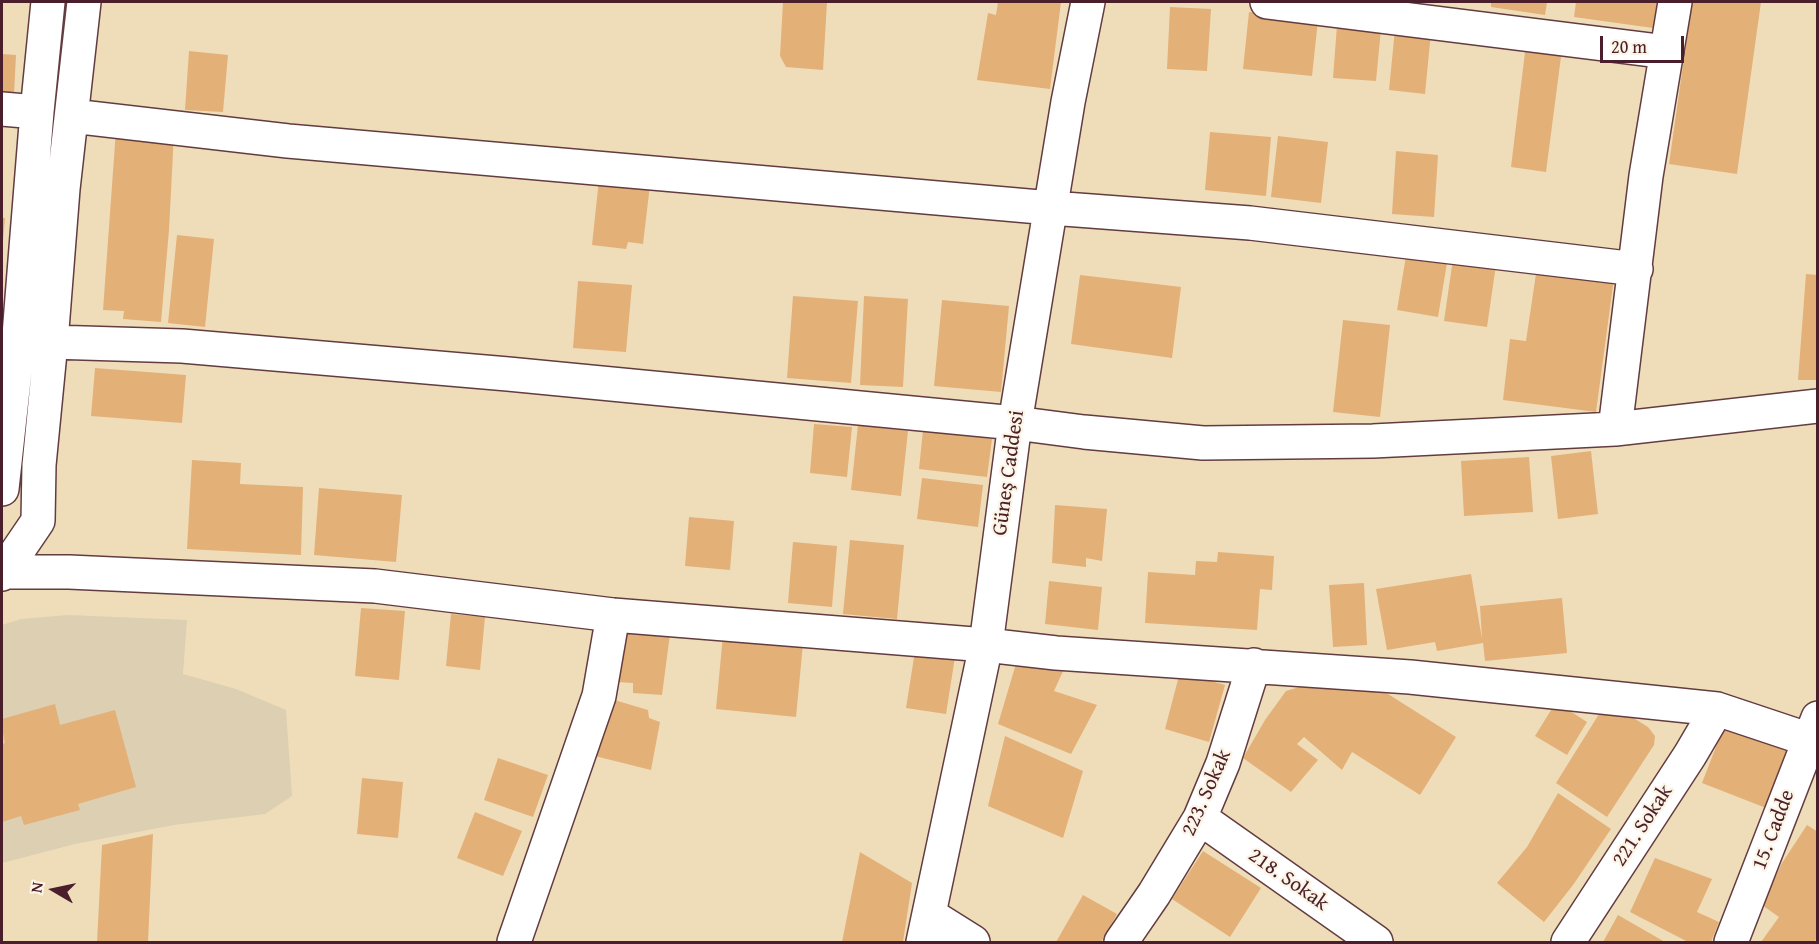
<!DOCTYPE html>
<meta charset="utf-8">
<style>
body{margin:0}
#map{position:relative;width:1819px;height:944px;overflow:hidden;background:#efddba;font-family:"Gentium Book Plus",serif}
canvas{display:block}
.frame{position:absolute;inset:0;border:3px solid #4a1f2b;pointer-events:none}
.north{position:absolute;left:24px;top:860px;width:60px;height:60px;-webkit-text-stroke:4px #fcf5e5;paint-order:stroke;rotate:279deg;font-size:16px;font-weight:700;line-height:24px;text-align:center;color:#4a1f2b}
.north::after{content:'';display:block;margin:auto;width:21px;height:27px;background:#4a1f2b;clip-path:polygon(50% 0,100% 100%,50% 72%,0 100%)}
.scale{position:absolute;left:1600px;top:36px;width:84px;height:27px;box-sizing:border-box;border:3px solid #4a1f2b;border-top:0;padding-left:8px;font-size:18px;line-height:21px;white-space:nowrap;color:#4a1f2b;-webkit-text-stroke:4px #fcf5e5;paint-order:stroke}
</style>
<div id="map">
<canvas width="1819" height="944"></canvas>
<div class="frame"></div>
<div class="north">N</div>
<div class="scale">20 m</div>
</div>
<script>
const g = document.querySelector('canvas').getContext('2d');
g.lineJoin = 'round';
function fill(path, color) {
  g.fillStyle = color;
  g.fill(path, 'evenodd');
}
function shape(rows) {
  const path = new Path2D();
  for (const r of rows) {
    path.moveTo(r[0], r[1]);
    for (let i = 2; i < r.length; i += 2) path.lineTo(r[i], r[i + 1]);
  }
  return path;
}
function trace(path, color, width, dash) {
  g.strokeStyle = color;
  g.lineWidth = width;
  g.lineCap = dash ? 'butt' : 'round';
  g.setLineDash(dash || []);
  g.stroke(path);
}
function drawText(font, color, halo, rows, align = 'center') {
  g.font = font + ' "Gentium Book Plus",serif';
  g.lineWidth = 4.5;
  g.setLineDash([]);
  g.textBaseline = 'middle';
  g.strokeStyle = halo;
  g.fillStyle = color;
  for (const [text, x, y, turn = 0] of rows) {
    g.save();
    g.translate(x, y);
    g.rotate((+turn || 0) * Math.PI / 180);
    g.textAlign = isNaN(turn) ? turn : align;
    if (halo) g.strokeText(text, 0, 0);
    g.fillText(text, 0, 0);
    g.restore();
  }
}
const built = shape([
 [68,615,187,620,183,674,236,689,286,710,292,796,265,814,174,825,75,844,2,863,2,625,21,619]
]);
const building = shape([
 [783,2,827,2,823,70,786,67,780,56],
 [998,2,1061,2,1050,89,977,80,988,13,996,15],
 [1491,2,1547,2,1545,15,1491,7],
 [1576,2,1657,2,1653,28,1574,17],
 [1692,2,1761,2,1737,174,1669,164],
 [1170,7,1211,9,1207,71,1167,69],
 [1249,12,1318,20,1312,76,1243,69],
 [1337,25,1381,29,1376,81,1333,78],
 [1395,29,1431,32,1425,94,1389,90],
 [1526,44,1562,49,1546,172,1511,167],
 [189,51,228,55,223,112,185,110],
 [2,54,16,55,14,94,2,93],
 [116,130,174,133,169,230,161,322,123,319,124,311,103,310],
 [1210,132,1271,137,1266,196,1205,190],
 [1278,136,1328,142,1321,203,1271,197],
 [1396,151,1438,155,1434,217,1392,214],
 [599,179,650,185,643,244,628,242,626,249,592,245],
 [2,218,5,218,3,242,2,242],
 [177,235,214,239,205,327,168,323],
 [1407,250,1448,257,1438,317,1397,310],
 [1453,259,1496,265,1487,327,1444,321],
 [1537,267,1614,278,1596,412,1503,400,1510,339,1526,341],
 [1806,274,1818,275,1818,380,1798,380],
 [1080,275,1181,287,1172,358,1071,344],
 [578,281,632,285,626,352,573,348],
 [793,296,858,301,851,383,787,378],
 [864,296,908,299,903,387,860,385],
 [942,300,1009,306,1001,392,934,386],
 [1343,320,1390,325,1380,417,1333,412],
 [95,368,186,375,182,423,91,416],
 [814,424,852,427,847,477,810,473],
 [858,425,908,431,901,496,851,490],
 [923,430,992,439,987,477,919,469],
 [1591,451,1598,514,1558,519,1551,456],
 [1529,457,1533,512,1464,516,1461,461],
 [192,460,241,463,240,484,303,487,301,555,187,549],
 [922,478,983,485,978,527,917,519],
 [319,488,402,495,396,562,314,555],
 [1055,505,1107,509,1102,561,1086,558,1086,567,1052,563],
 [689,517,734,521,730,570,685,566],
 [850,540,904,545,897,619,843,614],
 [793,542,837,546,832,607,788,603],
 [1218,552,1274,556,1272,590,1260,589,1257,630,1145,623,1148,572,1195,575,1196,561,1217,562],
 [1471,574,1482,639,1480,606,1562,598,1567,653,1485,661,1483,643,1437,651,1435,642,1387,650,1376,589],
 [1049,581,1102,587,1098,630,1045,624],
 [1364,583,1367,645,1333,647,1329,585],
 [361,608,405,611,399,680,355,676],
 [451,614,485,617,480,670,446,666],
 [622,629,670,634,662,695,633,693,633,683,617,682],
 [723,635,803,644,796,717,716,709],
 [915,651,955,657,946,714,906,708],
 [1018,657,1064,669,1054,691,1097,705,1071,754,998,724],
 [1180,672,1225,685,1209,742,1165,729],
 [1310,684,1370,690,1388,694,1456,737,1420,795,1352,752,1342,770,1304,737,1297,744,1318,760,1291,792,1243,758,1265,720,1286,691],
 [611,699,648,710,649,718,660,722,651,770,595,756],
 [1556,702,1587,722,1567,755,1535,736],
 [55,704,60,725,115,710,136,787,78,804,80,810,24,825,21,816,2,822,2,744,5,743,2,728,2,719],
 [1604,706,1619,709,1648,727,1655,736,1654,745,1607,817,1556,783],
 [1726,721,1795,749,1766,808,1702,783],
 [1005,736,1083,771,1063,838,988,806],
 [498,758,548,775,533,817,484,800],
 [362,778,403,782,398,838,357,834],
 [1558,793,1611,829,1573,885,1544,922,1497,883,1527,847],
 [475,812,522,831,503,876,457,858],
 [1807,825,1818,832,1818,936,1815,941,1817,942,1761,942,1779,917,1762,905,1782,863],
 [153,834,148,942,97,942,102,845],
 [1203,851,1261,888,1230,937,1172,899],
 [860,852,912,883,903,942,842,942],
 [1655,858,1712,879,1697,912,1719,922,1711,942,1688,942,1630,912],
 [1083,895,1117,914,1101,942,1056,942],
 [1618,915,1665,942,1603,942]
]);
const minor = shape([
 [1267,2,1667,52],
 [2,109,37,112],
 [72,116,288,141,1051,208,1250,223,1636,269],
 [51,342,182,346,508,374,1015,423,1084,432,1203,443,1373,441,1615,429,1818,406],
 [1615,429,1646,176,1675,2],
 [2,489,19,335,37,112,48,2],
 [2,572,69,572,375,586,613,615,986,645,1056,653,1410,677,1717,709,1810,740],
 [2,574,38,521,39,465,51,342,63,189,84,2],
 [1200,818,1376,942],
 [930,915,973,942],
 [514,942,599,696,613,615],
 [923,942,986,645,1015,423,1068,102,1088,2],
 [1121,942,1154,894,1200,818,1223,763,1254,665],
 [1568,942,1690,755,1717,709],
 [1731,942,1818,718]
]);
const streetNames = [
 ["Güneş Caddesi",1009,473,-82],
 ["223. Sokak",1207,793,-66],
 ["221. Sokak",1643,826,-57],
 ["15. Cadde",1774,830,-69],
 ["218. Sokak",1288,880,35]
];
fill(built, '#ddcfb1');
fill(building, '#e3b078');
trace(minor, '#633c40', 36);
trace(minor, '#fff', 33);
drawText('21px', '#4a1f2b', '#fcf5e5', streetNames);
</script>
